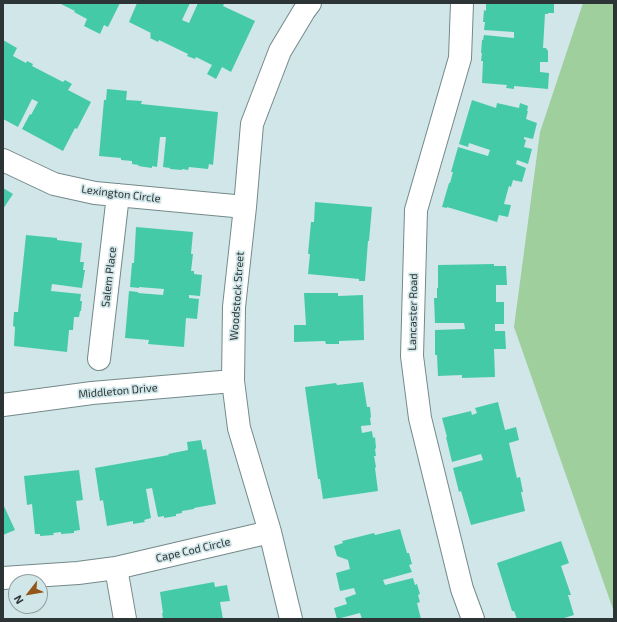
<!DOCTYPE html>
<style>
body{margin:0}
#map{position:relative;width:617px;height:622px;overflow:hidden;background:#d1e6e8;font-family:"Exo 2",sans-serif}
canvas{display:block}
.frame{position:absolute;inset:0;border:4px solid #2c3435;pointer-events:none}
.north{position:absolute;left:8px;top:574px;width:40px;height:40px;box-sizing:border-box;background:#d1e6e8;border:1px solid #8f9fa0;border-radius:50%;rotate:239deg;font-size:11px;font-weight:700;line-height:16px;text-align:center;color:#2c3435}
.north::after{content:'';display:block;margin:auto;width:14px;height:18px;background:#935618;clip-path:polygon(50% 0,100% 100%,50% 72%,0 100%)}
</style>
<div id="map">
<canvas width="617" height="622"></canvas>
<div class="frame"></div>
<div class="north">N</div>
</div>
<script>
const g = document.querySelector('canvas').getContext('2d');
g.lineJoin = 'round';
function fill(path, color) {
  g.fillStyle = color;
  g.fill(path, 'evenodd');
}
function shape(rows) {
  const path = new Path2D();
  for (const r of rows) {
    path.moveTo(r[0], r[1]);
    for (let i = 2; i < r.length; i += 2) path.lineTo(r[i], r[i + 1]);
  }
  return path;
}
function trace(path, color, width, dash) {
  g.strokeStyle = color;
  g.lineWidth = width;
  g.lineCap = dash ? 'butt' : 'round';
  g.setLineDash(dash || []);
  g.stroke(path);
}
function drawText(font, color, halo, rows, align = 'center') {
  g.font = font + ' "Exo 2",sans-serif';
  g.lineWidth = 3.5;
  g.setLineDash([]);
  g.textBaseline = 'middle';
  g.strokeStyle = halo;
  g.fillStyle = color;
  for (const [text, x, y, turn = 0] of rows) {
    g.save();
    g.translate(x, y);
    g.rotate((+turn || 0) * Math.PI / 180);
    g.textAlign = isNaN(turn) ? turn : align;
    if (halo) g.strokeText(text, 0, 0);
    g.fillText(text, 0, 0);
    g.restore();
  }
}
const green = shape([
 [583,3,614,3,614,612,514,327,540,132]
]);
const building = shape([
 [59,3,120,3,108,27,104,25,100,34,84,26,87,19,74,12,75,11],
 [137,3,190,3,182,20,189,23,198,3,222,3,224,4,223,6,255,21,231,72,222,67,216,79,207,74,212,65,196,57,195,59,187,56,188,54,159,40,158,42,150,38,151,36,150,35,151,33,129,22],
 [489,3,554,3,554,13,548,13,548,14,545,14,543,48,546,48,548,51,548,62,540,62,540,72,549,73,548,89,514,86,514,89,506,88,507,85,482,83,483,61,481,61,482,53,481,53,482,40,483,40,484,35,514,38,514,32,484,30,485,22,483,22,484,10,486,11,486,4,489,4],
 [3,40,17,48,13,56,26,63,27,61,33,64,32,66,63,82,65,80,72,84,68,90,91,102,77,129,75,128,63,151,22,129,30,114,31,115,38,102,32,99,18,127,3,119],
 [107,89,127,91,126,100,142,101,141,104,218,112,213,165,209,164,208,169,189,167,188,170,182,169,182,170,170,169,170,168,163,167,166,137,160,137,157,167,152,166,152,168,138,166,139,165,132,164,132,161,121,160,121,158,99,156,104,100,106,100],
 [472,100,496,108,497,103,519,108,520,103,528,106,527,111,528,111,526,119,537,123,533,139,524,137,524,139,526,140,524,147,532,149,528,164,517,160,516,164,526,168,522,182,513,180,511,187,509,186,504,204,511,205,508,217,499,215,497,222,447,207,447,208,442,207,449,183,450,183,453,172,451,172,458,147,488,156,490,150,469,143,468,147,459,144],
 [3,188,13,194,3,209],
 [315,202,372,207,369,241,368,241,365,281,359,281,359,279,308,274,310,254,308,254,311,222,314,222],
 [136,227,193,232,191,254,193,254,191,271,194,271,194,274,202,275,200,296,189,295,189,298,199,299,197,319,186,318,184,347,148,344,149,340,125,338,129,291,138,292,138,293,163,295,164,289,139,287,139,288,130,287,132,263,134,263],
 [26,235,57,238,57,240,82,243,80,262,84,262,83,270,85,270,82,288,52,284,51,291,81,294,80,301,82,301,81,311,80,311,79,317,74,317,73,330,69,330,67,352,14,346,15,327,13,326,14,312,18,312],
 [494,264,494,266,506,266,507,285,496,285,496,302,504,302,504,324,495,324,495,331,505,331,506,349,494,349,495,377,462,378,462,375,438,376,437,355,435,355,435,330,465,329,464,323,435,323,434,298,437,298,437,288,438,288,438,265],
 [304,293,338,293,338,296,363,295,364,340,339,341,339,344,326,344,325,341,294,342,294,325,306,325],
 [363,382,367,407,370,407,371,417,370,418,371,425,361,426,362,433,372,431,373,438,375,437,376,448,375,449,376,456,374,456,376,467,375,468,378,491,323,499,320,479,318,479,305,387,336,383,337,385],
 [498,402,505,430,516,427,519,440,509,443,517,478,520,477,523,492,521,492,525,511,471,525,461,491,459,492,453,468,483,460,481,454,452,462,446,437,447,437,442,418,471,411,472,415,477,413,475,408],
 [201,440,203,450,206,449,216,504,194,508,194,509,182,511,182,513,176,514,176,516,164,518,164,516,158,517,152,488,146,489,151,518,144,520,145,522,133,524,133,521,107,526,103,500,100,501,95,468,169,455,168,454,188,450,187,442],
 [79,470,83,500,76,501,80,530,74,531,74,533,61,534,61,532,53,533,54,535,40,536,40,534,35,534,32,504,27,505,24,476],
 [3,504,15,530,3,535],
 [400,529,407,553,409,553,412,564,409,565,412,572,383,580,385,585,413,578,415,585,417,584,420,594,418,595,420,602,417,603,421,619,362,619,360,613,337,619,334,608,347,604,345,598,356,594,354,588,340,591,336,573,350,569,348,560,337,556,334,546,343,543,342,541,374,533,375,535],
 [561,541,569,563,561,566,571,595,568,595,574,615,561,619,517,619,514,611,512,611,497,563],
 [214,582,215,587,227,585,230,601,220,602,223,619,163,619,162,613,163,613,160,592]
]);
const minor = shape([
 [462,3,460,58,416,210,412,356,420,418,462,589,473,619],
 [3,160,54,184,95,193,245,207],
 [99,359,118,195],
 [3,405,92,393,233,381],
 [116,568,125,619],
 [3,578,78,573,116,568,270,532],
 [291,619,270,532,239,428,233,381,234,307,245,207,252,124,280,51,304,11,310,3]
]);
const streetNames = [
 ["Lexington Circle",121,194,7],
 ["Salem Place",109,277,-83],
 ["Woodstock Street",237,296,-86],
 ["Lancaster Road",413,312,-89],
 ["Middleton Drive",118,391,-5],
 ["Cape Cod Circle",193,550,-13]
];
fill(green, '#9ecf9d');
fill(building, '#45caa8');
trace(minor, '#75898a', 24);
trace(minor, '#fff', 22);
drawText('11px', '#2c3435', '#d1e6e8', streetNames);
</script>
